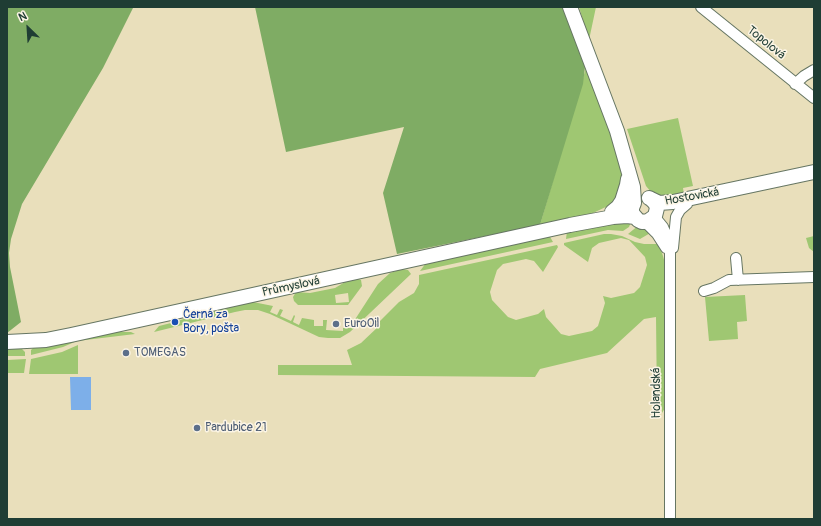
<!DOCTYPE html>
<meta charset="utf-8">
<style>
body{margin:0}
#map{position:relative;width:821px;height:526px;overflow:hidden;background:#e9dfbb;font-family:Pangolin,sans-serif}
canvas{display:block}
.frame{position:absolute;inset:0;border:8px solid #1f3d34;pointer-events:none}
.north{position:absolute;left:8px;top:8px;width:40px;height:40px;-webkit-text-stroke:3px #fcf5e5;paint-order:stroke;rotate:335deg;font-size:11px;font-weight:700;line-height:16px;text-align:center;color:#1f3d34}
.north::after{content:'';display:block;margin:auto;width:14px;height:18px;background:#1f3d34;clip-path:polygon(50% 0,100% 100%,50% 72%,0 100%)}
</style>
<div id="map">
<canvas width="821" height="526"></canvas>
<div class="frame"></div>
<div class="north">N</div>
</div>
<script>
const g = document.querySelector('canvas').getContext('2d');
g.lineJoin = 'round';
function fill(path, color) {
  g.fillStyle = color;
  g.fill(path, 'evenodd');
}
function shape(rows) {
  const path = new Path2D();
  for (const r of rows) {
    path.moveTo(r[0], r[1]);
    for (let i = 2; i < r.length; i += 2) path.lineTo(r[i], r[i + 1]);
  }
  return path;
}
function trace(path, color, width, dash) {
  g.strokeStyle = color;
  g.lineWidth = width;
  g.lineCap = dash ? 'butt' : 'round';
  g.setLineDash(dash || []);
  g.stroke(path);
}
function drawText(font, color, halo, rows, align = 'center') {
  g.font = font + ' Pangolin,sans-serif';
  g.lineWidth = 3;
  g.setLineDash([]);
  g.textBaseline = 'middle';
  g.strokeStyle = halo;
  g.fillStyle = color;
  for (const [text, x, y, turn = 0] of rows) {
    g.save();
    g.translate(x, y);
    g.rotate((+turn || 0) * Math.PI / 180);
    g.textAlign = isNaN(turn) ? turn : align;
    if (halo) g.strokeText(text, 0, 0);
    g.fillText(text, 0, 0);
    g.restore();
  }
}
const green = shape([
 [579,7,596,7,589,40],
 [586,68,624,167,619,194,610,205,593,213,578,218,540,225],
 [678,118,693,186,683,188,684,195,661,198,652,193,646,186,627,129],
 [631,222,629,227,623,231,608,230,566,239,567,231,598,224],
 [639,225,652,232,640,239,628,234],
 [604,234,611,234,622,236,635,242,644,244,659,244,663,256,666,267,665,408,662,413,662,407,657,406,656,317,644,319,607,353,540,369,535,377,278,375,278,365,352,365,347,350,361,343,380,325,380,321,399,302,414,293,419,284,419,275,557,245,558,247,543,272,534,261,526,259,503,264,497,270,490,292,492,300,508,317,516,320,538,314,544,309,546,317,561,334,569,336,592,331,598,326,605,303,603,296,611,298,634,293,640,287,647,265,645,257,629,240,621,238,599,243,592,248,588,262,564,245,564,243],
 [549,235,553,242,420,271,426,263],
 [814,236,814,252,809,248,806,238],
 [402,269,408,270,411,274,350,332,340,338,328,338,319,337,270,314,258,310,245,310,235,312,154,332,159,326,175,322,192,316,253,302,273,306,270,312,277,315,280,309,283,310,280,316,291,321,294,315,295,316,293,322,299,325,302,318,314,320,314,326,323,326,323,320,327,320,326,330,343,331,343,328,353,328,354,321,378,284,390,273],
 [358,279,361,280,362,286,348,305,298,305,294,301,293,297,296,292,310,293,335,288,345,282],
 [348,293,349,302,336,303,335,295],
 [745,295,747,321,737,322,738,339,709,341,705,297],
 [113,332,131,332,135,334,77,341,63,347,31,355,31,350,34,347],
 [78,345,78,374,29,374,31,359,62,352],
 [7,348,22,349,25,352,25,356,7,356],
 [26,359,24,373,7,373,7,360]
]);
const forest = shape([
 [7,7,143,7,133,8,103,68,22,204,11,239,9,253,10,267,21,322,7,333],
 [255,7,563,7,585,67,583,84,540,225,397,254,383,193,404,127,286,152]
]);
const water = shape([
 [70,377,91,377,91,410,71,410]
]);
const street = shape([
 [701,7,814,98],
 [795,84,804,76,814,70],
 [654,216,663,227,669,241,670,248,670,519],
 [642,222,648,225,657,234,666,248],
 [673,248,676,217,680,210,687,204],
 [736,258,738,280],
 [704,291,714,288,729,280,814,277]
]);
const secondary = shape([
 [570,7,617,131,633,187,634,203,632,208,632,213,638,220,642,222,648,221,655,216,657,208,655,203,651,199],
 [649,198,659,203,673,202,814,172],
 [612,212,618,207,622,201,627,185,628,179],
 [7,342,46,340,71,335,570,225,613,217,627,216,635,217]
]);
const markers = [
 [175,322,4,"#1a4fb4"],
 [336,324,4,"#5c6f8a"],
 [126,353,4,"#5c6f8a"],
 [197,428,4,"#5c6f8a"]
];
const streetNames = [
 ["Topolová",766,43,39],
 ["Hostovická",692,197,-10],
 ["Průmyslová",291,287,-12],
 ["Holandská",657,393,-90]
];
const transitNames = [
 ["Černá za",183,315],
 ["Bory, pošta",183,329]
];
const serviceNames = [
 ["EuroOil",344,324],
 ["TOMEGAS",134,353],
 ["Pardubice 21",205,428]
];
fill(green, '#9fc772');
fill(forest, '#7fac64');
fill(water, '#7dafe9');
trace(street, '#667663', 12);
trace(secondary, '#667663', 16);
trace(street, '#fff', 10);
trace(secondary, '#fff', 14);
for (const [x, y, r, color] of markers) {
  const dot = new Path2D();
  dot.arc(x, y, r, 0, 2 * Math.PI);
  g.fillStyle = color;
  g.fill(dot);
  trace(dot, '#fcf5e5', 1.5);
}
drawText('12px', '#1f3d34', '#fcf5e5', streetNames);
drawText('12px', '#164399', '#fcf5e5', transitNames, 'left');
drawText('12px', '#4e5e75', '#fcf5e5', serviceNames, 'left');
</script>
